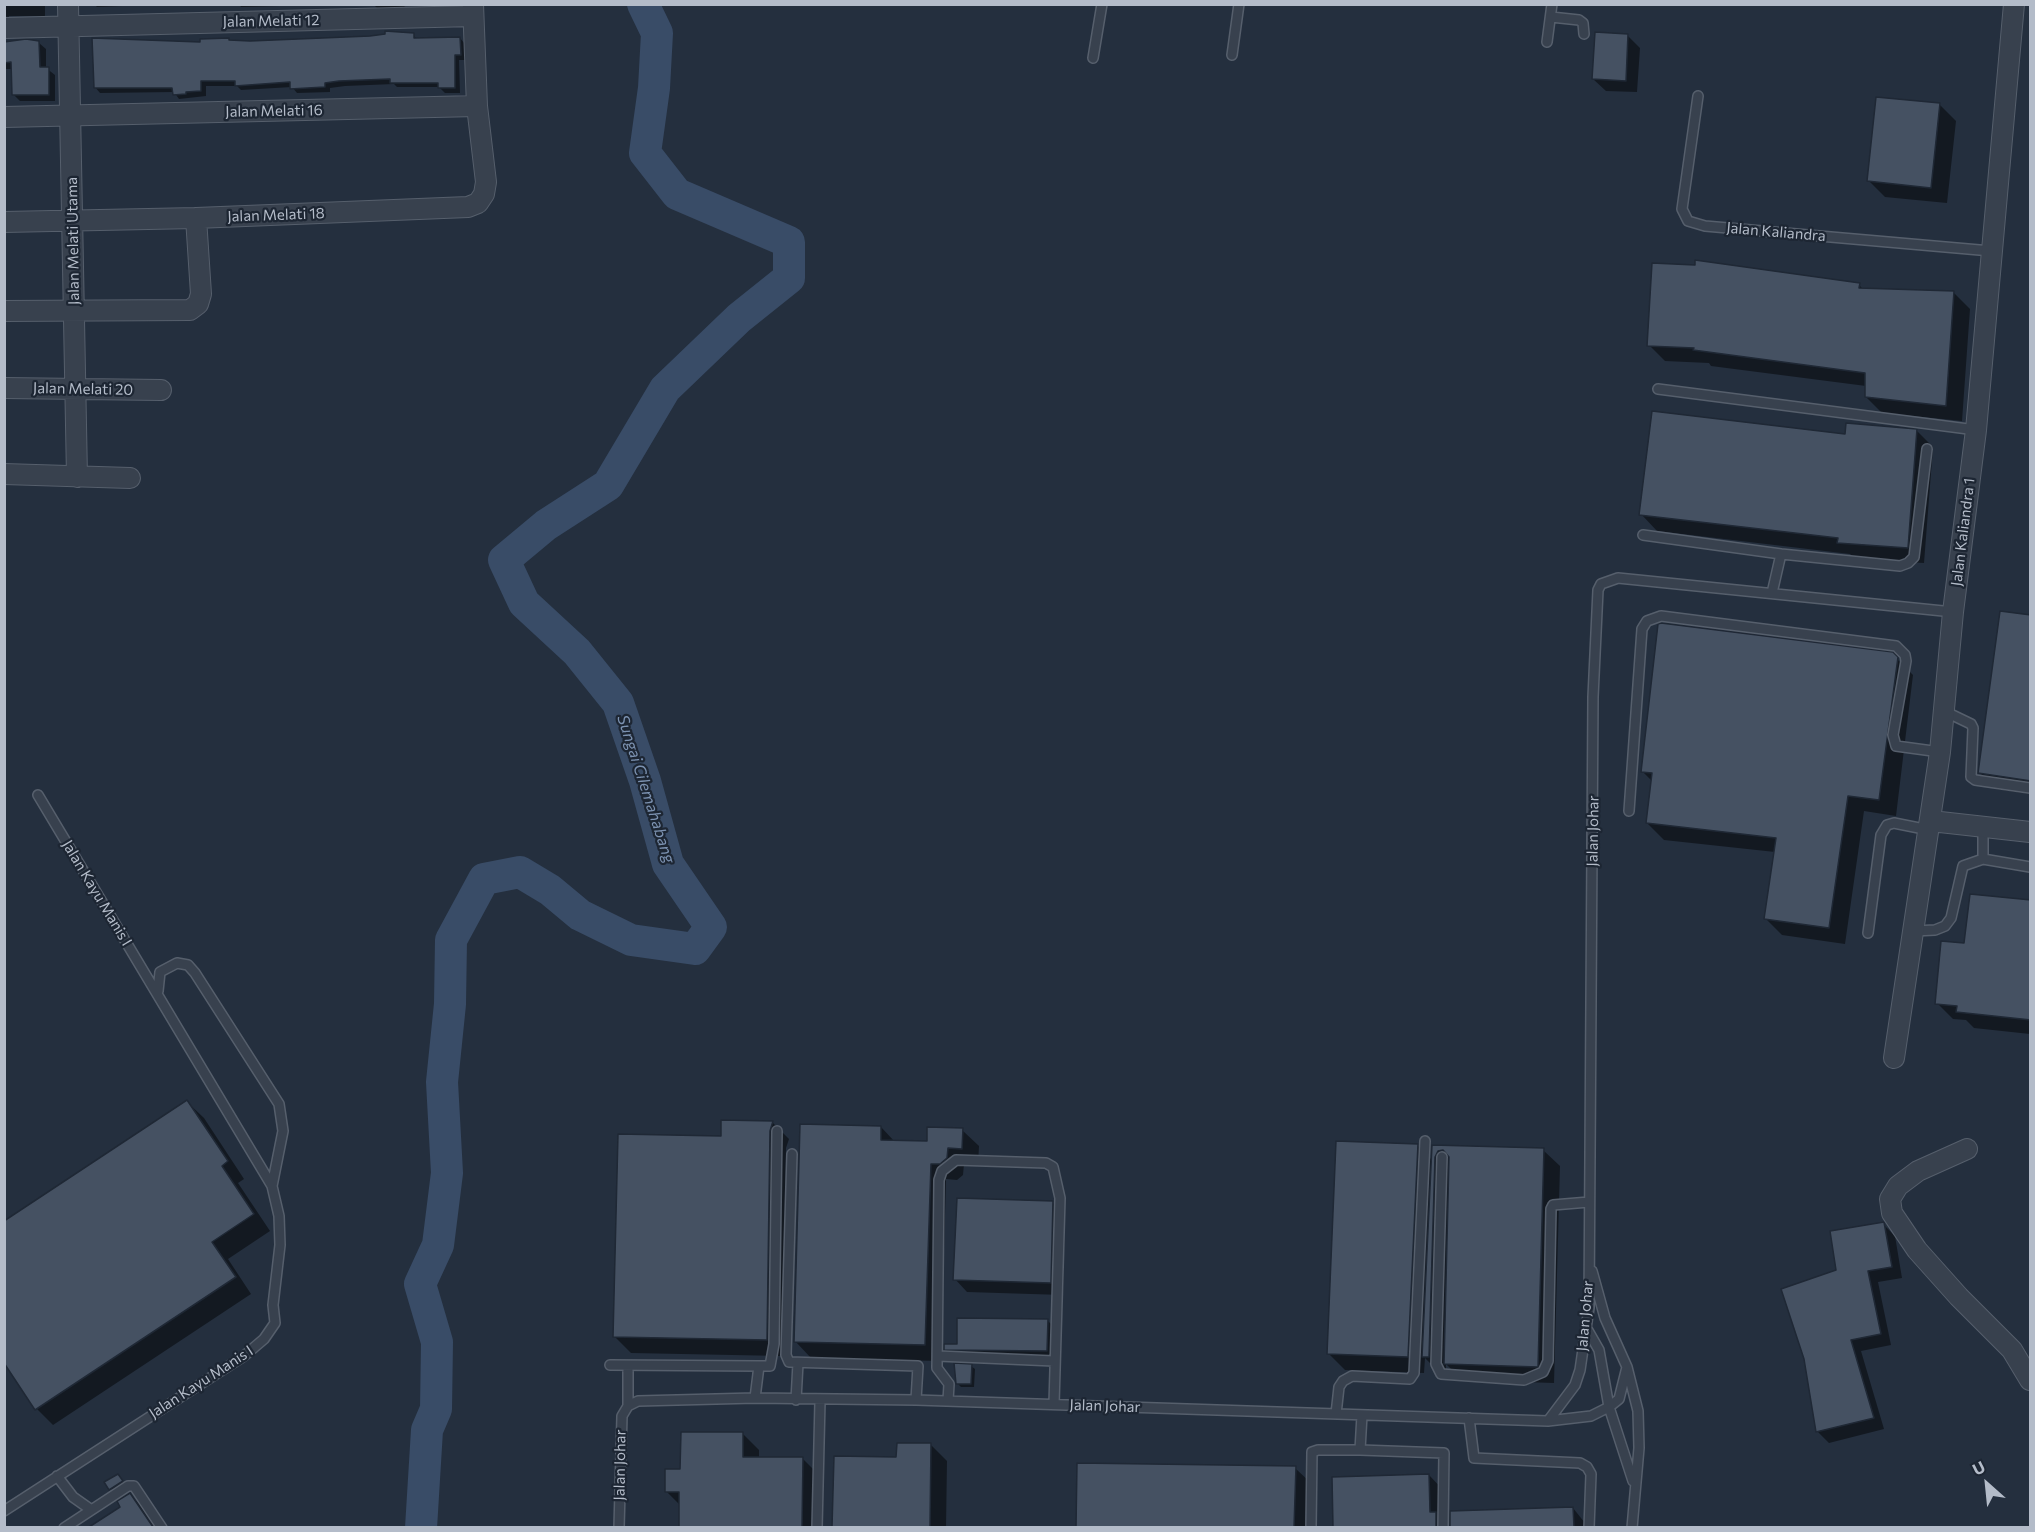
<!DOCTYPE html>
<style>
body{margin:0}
#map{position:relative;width:2035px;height:1532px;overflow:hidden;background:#242f3e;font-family:Commissioner,sans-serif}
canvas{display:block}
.frame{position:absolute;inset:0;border:6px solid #b4bcc9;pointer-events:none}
.north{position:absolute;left:1957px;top:1454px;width:60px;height:60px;-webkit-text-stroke:4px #1d2633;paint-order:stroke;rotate:333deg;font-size:16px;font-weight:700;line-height:24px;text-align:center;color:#b4bcc9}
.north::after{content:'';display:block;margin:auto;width:21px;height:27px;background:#b4bcc9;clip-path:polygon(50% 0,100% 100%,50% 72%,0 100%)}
</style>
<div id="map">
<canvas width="2035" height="1532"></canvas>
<div class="frame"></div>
<div class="north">U</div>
</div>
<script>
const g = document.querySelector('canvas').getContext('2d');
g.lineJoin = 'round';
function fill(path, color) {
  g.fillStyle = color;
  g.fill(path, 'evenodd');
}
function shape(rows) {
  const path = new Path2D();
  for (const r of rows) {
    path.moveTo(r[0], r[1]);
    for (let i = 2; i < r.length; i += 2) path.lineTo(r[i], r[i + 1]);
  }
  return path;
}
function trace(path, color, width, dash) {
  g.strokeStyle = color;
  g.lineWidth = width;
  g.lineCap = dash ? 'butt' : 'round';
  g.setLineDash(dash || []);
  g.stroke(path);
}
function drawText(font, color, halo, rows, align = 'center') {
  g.font = font + ' Commissioner,sans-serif';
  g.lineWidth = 4.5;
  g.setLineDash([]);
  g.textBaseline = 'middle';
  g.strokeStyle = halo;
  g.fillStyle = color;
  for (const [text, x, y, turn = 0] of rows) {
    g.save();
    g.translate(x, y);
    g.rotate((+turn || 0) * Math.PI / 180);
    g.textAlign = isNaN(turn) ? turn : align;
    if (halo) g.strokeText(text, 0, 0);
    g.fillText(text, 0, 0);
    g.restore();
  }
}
const shadow = shape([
 [4,4,45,4,45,16,9,16,9,20,4,20],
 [94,4,172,4,97,7],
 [239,4,357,4,241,7],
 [361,4,404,4,405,8,378,9,374,5],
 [413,35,417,39,460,38,465,44,465,60,459,60,460,93,445,93,439,87,397,87,394,84,345,86,330,88,330,92,297,93,292,87,241,90,237,86,206,86,206,96,179,99,174,92,100,93,95,87,202,44,229,39,231,42],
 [1628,36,1640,48,1637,92,1606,91,1593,79],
 [39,43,46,49,46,68,55,75,55,101,20,101,13,94,13,69,4,69,4,44],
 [1939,104,1956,121,1947,203,1885,197,1869,181],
 [1859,285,1864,290,1954,293,1970,309,1962,421,1882,413,1866,397,1866,386,1711,366,1709,363,1665,361,1649,345],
 [1917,431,1933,447,1924,563,1855,559,1850,554,1657,531,1641,514,1846,436],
 [2030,616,2030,794,1996,789,1980,773],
 [1892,654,1913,675,1896,816,1864,811,1845,944,1782,935,1766,919,1775,852,1664,840,1647,823,1652,781,1642,771],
 [2030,902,2030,1034,1974,1028,1966,1020,1953,1019,1937,1003,1965,944],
 [187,1102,204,1118,244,1179,238,1183,270,1231,228,1259,251,1294,53,1425,37,1409],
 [723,1122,773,1123,789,1139,786,1148,783,1356,631,1353,614,1336,722,1138],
 [881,1127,895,1142,928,1143,962,1130,979,1146,978,1165,964,1164,963,1175,957,1180,946,1179,941,1361,811,1358,795,1341],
 [1417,1145,1432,1160,1433,1147,1543,1150,1560,1166,1554,1383,1462,1380,1446,1364,1446,1373,1440,1373,1425,1358,1424,1373,1345,1370,1328,1353],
 [1053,1203,1065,1215,1063,1295,967,1292,955,1279],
 [1884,1225,1895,1236,1902,1278,1878,1282,1891,1345,1861,1351,1884,1429,1829,1443,1818,1432,1806,1359,1838,1271],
 [1047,1320,1059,1332,1059,1363,958,1361,945,1349],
 [971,1366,975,1369,974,1387,961,1387,957,1383],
 [743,1434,759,1450,759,1459,803,1459,819,1475,818,1528,680,1528,681,1506,666,1491,681,1471],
 [931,1445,947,1461,946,1528,834,1528,835,1458,898,1459],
 [1079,1464,1295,1468,1312,1484,1311,1528,1077,1528],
 [1429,1475,1445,1492,1446,1524,1450,1528,1334,1528,1333,1478],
 [118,1476,125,1484,118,1497,106,1483],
 [130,1495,146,1510,157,1528,91,1528,122,1507],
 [1573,1508,1589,1528,1451,1528,1451,1513]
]);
const river = shape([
 [421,1528,427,1430,436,1409,437,1342,420,1284,438,1245,447,1173,442,1082,450,1004,451,940,484,879,520,872,550,890,580,915,631,940,695,949,711,927,668,864,645,781,618,703,577,652,524,603,504,560,546,525,608,485,665,389,739,318,789,278,789,242,677,194,645,153,654,88,657,33,643,4]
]);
const building = shape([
 [385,31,414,33,414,38,460,37,461,55,455,55,455,88,438,88,438,83,390,83,390,79,339,81,325,83,325,87,290,89,290,82,235,86,235,81,201,81,201,91,186,92,186,94,173,95,172,88,94,88,92,38,200,42,200,39,229,38,229,40,250,41,370,36,385,34,385,31],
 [1595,32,1628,34,1626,81,1592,79,1595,32],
 [26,39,39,41,40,67,49,67,49,95,12,95,11,62,4,63,4,42,26,39],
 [1876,97,1940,103,1931,188,1867,181,1876,97],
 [1695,260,1860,283,1859,288,1954,291,1946,406,1865,397,1865,373,1693,350,1694,348,1647,346,1652,263,1695,265,1695,260],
 [1652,411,1845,434,1846,423,1917,429,1908,548,1837,543,1838,538,1639,515,1652,411],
 [2000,611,2031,615,2031,781,1978,773,2000,611],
 [1661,623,1893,652,1898,657,1879,800,1848,796,1829,928,1764,919,1776,838,1646,823,1652,773,1641,772,1658,624,1661,623],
 [1970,894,2031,900,2031,1020,1956,1012,1957,1006,1935,1004,1941,941,1964,943,1970,894],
 [187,1100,228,1161,222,1166,254,1214,212,1242,236,1277,35,1410,4,1363,4,1221,187,1100],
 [721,1120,773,1121,770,1131,767,1340,613,1337,618,1134,721,1136,721,1120],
 [800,1124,881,1126,881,1140,927,1141,927,1127,963,1128,962,1149,948,1148,947,1158,940,1164,931,1164,925,1345,794,1342,800,1124],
 [1336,1141,1418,1144,1408,1357,1327,1354,1336,1141],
 [1432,1145,1544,1148,1538,1367,1444,1364,1449,1157,1443,1150,1438,1151,1435,1157,1429,1357,1422,1357,1432,1145],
 [957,1198,1053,1201,1051,1283,953,1280,957,1198],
 [1884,1222,1892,1267,1868,1271,1881,1334,1851,1340,1874,1418,1816,1432,1804,1359,1781,1289,1836,1270,1830,1231,1884,1222],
 [957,1318,1048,1319,1047,1351,944,1350,944,1344,957,1344,957,1318],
 [954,1363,972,1364,971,1384,956,1384,954,1363],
 [681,1432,743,1432,743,1457,803,1457,802,1527,679,1527,679,1492,665,1492,665,1469,680,1469,681,1432],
 [897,1443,931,1443,930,1527,832,1527,834,1456,896,1457,897,1443],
 [1077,1463,1296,1466,1294,1527,1076,1527,1077,1463],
 [118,1474,123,1481,109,1490,104,1482,118,1474],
 [1429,1474,1430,1512,1436,1512,1436,1527,1333,1527,1332,1477,1429,1474],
 [130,1493,153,1527,89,1527,120,1507,117,1501,130,1493],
 [1573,1507,1574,1527,1450,1527,1450,1511,1573,1507]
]);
const service = shape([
 [1551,17,1579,20,1583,23,1584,34],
 [1547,42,1552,4],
 [1232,55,1239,4],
 [1093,58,1102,4],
 [1698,96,1682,209,1688,221,1705,226,1991,251],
 [1658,389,1976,430],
 [1643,535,1781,554],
 [1772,593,1781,554,1900,566,1908,563,1914,557,1927,449],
 [1944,711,1971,724,1973,728,1971,777,1975,780,2030,788],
 [1629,811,1642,629,1647,621,1661,616,1896,646,1905,655,1906,661,1893,735,1896,746,1940,752],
 [1983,826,1983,859,2030,867],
 [1914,931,1935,930,1945,926,1951,918,1963,866,1983,859],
 [1868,933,1881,835,1887,825,1894,823,1929,830],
 [158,991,160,972,177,963,188,965,195,973,279,1104,283,1131,272,1186],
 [792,1154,786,1355,789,1362,918,1366,916,1400],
 [1442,1157,1436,1364,1441,1374,1524,1380,1543,1372,1548,1361,1551,1209,1553,1205,1589,1202],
 [1592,1271,1605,1318,1627,1367,1638,1411,1639,1448,1632,1528],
 [1587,1329,1599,1350,1609,1407,1633,1481],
 [938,1356,1054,1361],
 [610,1365,759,1366],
 [755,1398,759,1366,770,1366,774,1344,777,1131],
 [796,1400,798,1363],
 [948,1401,949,1384,937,1368,939,1180,942,1171,956,1160,1046,1163,1053,1167,1060,1198,1054,1404],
 [628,1406,628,1366],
 [1336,1414,1339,1387,1343,1381,1352,1376,1410,1379,1414,1373,1425,1141],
 [1469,1418,1474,1458,1580,1463,1587,1467,1591,1474,1589,1528],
 [1548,1421,1575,1385,1580,1370,1589,1308,1593,697,1598,590,1601,584,1618,578,1953,612],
 [1360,1450,1444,1453,1443,1528],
 [57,1476,73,1497,90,1509],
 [4,1511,244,1356,264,1339,275,1323,273,1305,280,1245,279,1216,272,1186,38,795],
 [64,1528,128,1486,134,1486,162,1528],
 [619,1528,622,1416,628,1406,638,1401,755,1398,916,1400,1548,1421,1591,1416,1609,1407,1619,1399,1627,1367],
 [817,1528,820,1401],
 [1311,1528,1312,1452,1318,1450,1360,1450,1362,1415]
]);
const minor = shape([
 [68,4,77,477],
 [4,28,473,16],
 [4,117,477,106],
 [4,222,196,218,468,207,478,203,484,194,486,182,477,106,473,4],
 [4,311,190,310,198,304,201,294,196,218],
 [4,388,161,390],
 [4,474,130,478],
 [1931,821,2030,832],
 [1894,1058,1940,752,1953,612,1976,430,2014,4],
 [1967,1149,1918,1171,1898,1186,1890,1199,1892,1213,1917,1250,1959,1297,2012,1350,2030,1380]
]);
const streetNames = [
 ["Jalan Melati 12",271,21,-1],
 ["Jalan Melati 16",274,111,-1],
 ["Jalan Melati 18",276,215,-2],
 ["Jalan Kaliandra",1776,232,5],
 ["Jalan Melati Utama",73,241,-91],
 ["Jalan Melati 20",83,389,1],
 ["Jalan Kaliandra 1",1963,532,-83],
 ["Jalan Johar",1593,831,-89],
 ["Jalan Kayu Manis I",97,893,59],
 ["Jalan Johar",1585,1316,-85],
 ["Jalan Kayu Manis I",201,1382,-33],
 ["Jalan Johar",1105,1406,2],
 ["Jalan Johar",620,1465,-89]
];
const waterNames = [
 ["Sungai Cilemahabang",646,789,72]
];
fill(shadow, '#0007');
trace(river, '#394c67', 32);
fill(building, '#455162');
trace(building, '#1f2835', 1.5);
trace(service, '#565f6c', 12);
trace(minor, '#565f6c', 22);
trace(service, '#38414e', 9);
trace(minor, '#38414e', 20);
drawText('15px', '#b4bcc9', '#1d2633', streetNames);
drawText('italic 16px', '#7c92b1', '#1d2633', waterNames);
</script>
